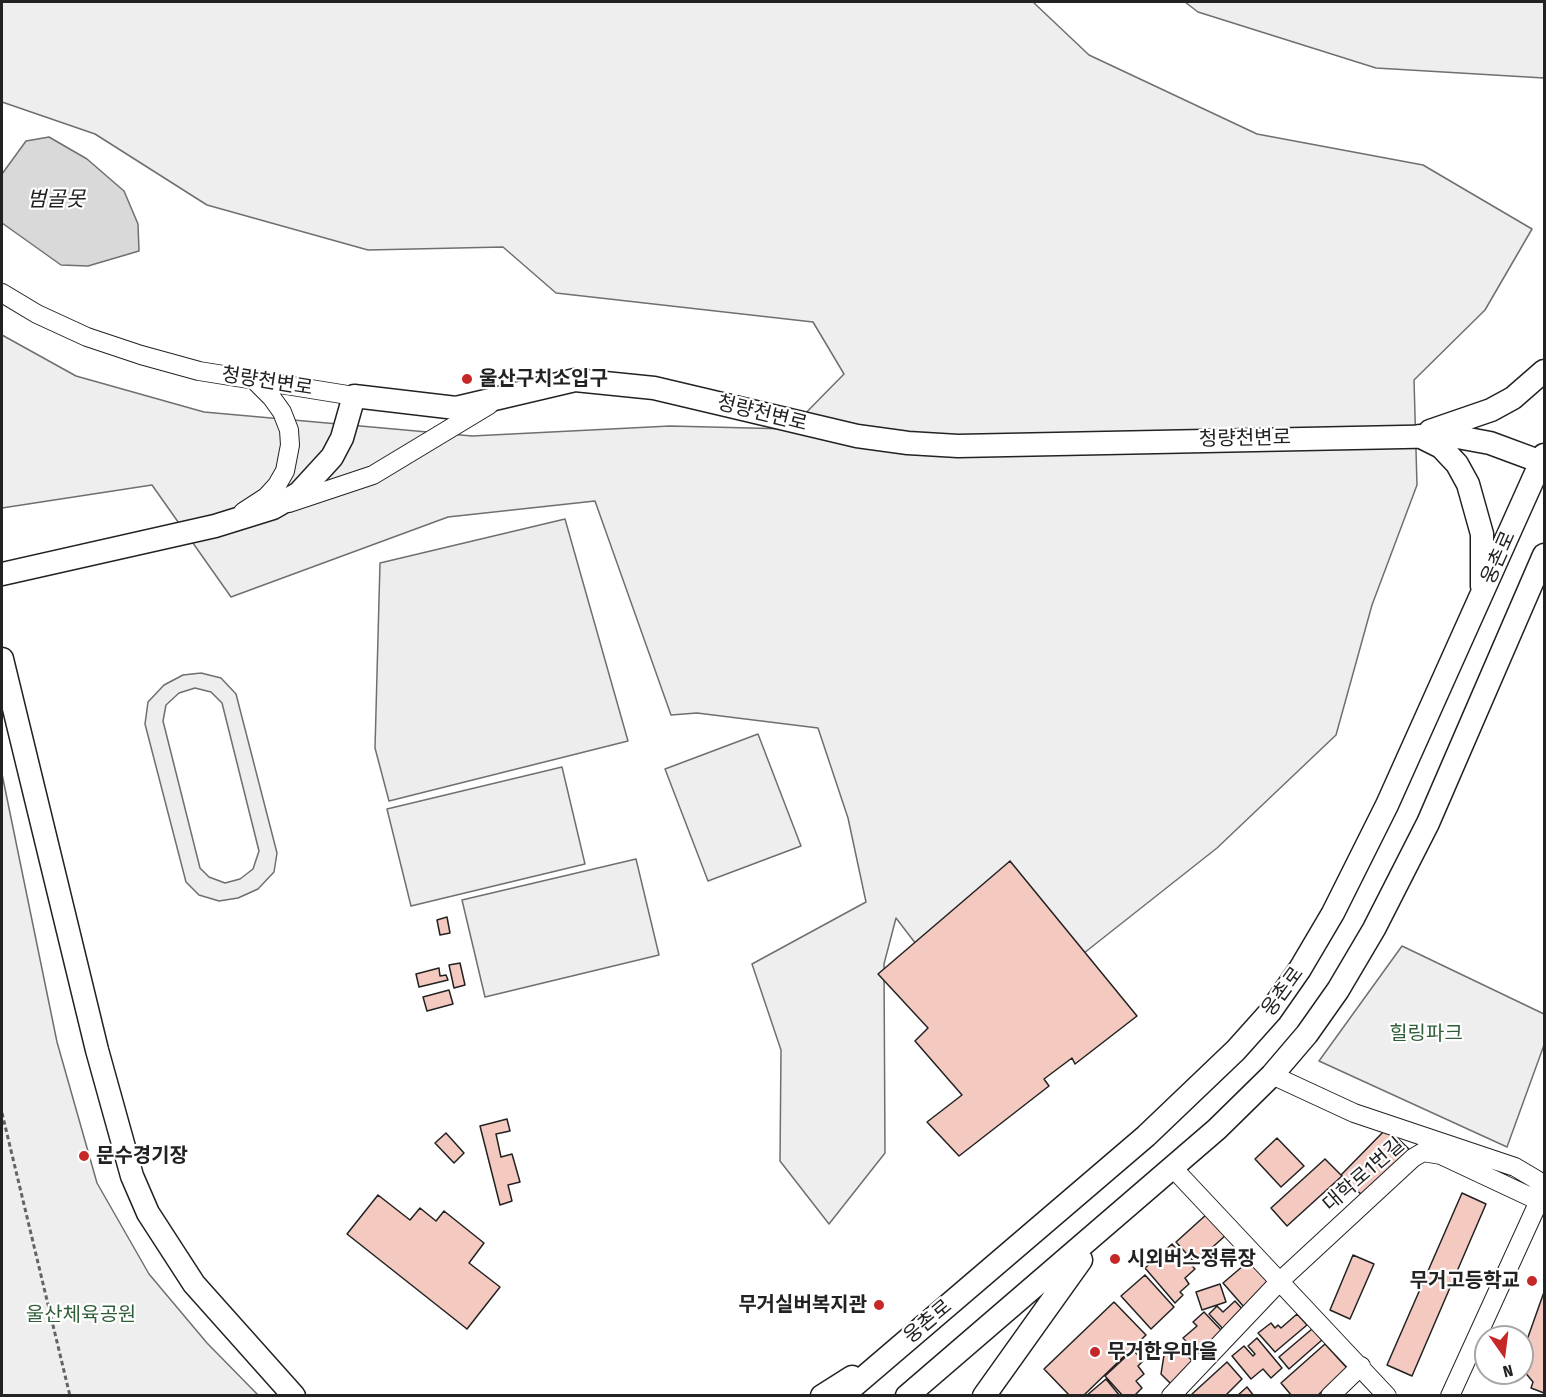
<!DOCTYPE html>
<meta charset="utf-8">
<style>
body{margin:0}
#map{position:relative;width:1546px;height:1397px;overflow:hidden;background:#fff;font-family:"Fira Sans Condensed",sans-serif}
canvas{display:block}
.frame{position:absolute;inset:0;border:3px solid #222;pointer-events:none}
.north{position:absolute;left:1474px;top:1325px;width:60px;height:60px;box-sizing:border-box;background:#fff;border:2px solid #a7a7a7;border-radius:50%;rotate:166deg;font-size:16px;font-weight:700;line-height:24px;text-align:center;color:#222}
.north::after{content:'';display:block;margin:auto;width:21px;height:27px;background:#c62828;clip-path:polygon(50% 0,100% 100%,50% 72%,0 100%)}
</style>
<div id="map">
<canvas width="1546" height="1397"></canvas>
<div class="frame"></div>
<div class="north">N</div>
</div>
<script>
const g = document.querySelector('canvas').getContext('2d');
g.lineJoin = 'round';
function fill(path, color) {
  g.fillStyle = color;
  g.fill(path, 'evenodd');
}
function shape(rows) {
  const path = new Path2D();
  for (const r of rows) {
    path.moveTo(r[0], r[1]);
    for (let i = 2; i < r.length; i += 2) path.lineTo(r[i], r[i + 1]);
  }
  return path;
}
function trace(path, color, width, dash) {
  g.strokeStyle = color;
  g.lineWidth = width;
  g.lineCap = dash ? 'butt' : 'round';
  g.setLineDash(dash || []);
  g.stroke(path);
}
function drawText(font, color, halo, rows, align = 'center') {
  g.font = font + ' "Fira Sans Condensed","Noto Sans KR",sans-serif';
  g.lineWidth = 4.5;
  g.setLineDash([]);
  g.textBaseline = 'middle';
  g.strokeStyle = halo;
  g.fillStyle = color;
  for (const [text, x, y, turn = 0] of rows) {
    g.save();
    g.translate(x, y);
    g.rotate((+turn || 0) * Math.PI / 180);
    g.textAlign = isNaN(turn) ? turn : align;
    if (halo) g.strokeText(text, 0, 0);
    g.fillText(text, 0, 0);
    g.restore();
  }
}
const green = shape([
 [2,2,1033,2,1089,55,1257,134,1423,165,1532,229,1485,310,1414,380,1417,485,1372,605,1336,735,1217,848,1041,987,969,1013,896,918,884,964,885,1153,829,1224,780,1161,781,1050,752,964,866,902,848,818,818,728,697,713,671,715,595,501,448,517,231,597,152,485,2,508,2,335,76,376,204,412,472,436,670,426,790,429,844,374,813,322,556,293,503,247,368,250,207,205,95,134,2,102,2,2],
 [1185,2,1544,2,1544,78,1376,68,1198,12,1185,2],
 [201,673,221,678,236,694,277,853,274,872,258,889,238,898,219,901,199,895,186,882,145,724,148,702,164,685,183,675,201,673],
 [195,688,211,692,222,703,259,851,253,869,240,879,225,883,209,877,200,868,163,721,166,705,179,693,195,688],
 [758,734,801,846,708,881,665,769,758,734],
 [562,767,585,864,411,906,387,809,562,767],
 [2,774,57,1042,97,1183,149,1274,207,1343,258,1395,2,1395,2,774],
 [636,859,659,955,485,997,462,900,636,859],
 [1402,946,1544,1014,1544,1045,1507,1147,1319,1061,1402,946]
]);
const parking = shape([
 [565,519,628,741,389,801,375,748,380,563,565,519]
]);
const water = shape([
 [49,137,87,159,124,191,138,224,139,251,88,266,61,265,2,223,2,174,26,141,49,137]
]);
const building = shape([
 [1010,861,1137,1016,1075,1064,1072,1058,1044,1079,1049,1086,959,1156,927,1122,962,1095,915,1041,928,1028,878,974,1010,861],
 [447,917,450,933,440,935,437,920,447,917],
 [460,963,465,985,454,988,449,965,460,963],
 [439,968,440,976,446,975,448,980,419,987,416,974,439,968],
 [449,990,453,1004,427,1011,423,997,449,990],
 [507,1119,510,1131,496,1134,501,1157,512,1154,520,1182,508,1185,512,1201,500,1205,480,1126,507,1119],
 [1387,1128,1411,1151,1365,1198,1341,1175,1387,1128],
 [446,1133,464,1153,454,1163,435,1143,446,1133],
 [1277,1138,1304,1166,1281,1187,1255,1159,1277,1138],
 [1325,1159,1342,1176,1287,1226,1271,1208,1325,1159],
 [1462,1193,1486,1204,1412,1376,1387,1365,1462,1193],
 [378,1195,410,1220,420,1208,436,1221,444,1211,484,1243,469,1263,500,1287,467,1329,347,1234,378,1195],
 [1207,1214,1226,1235,1195,1263,1176,1242,1207,1214],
 [1172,1244,1195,1269,1185,1278,1189,1284,1180,1292,1183,1295,1175,1303,1145,1268,1172,1244],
 [1353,1255,1374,1264,1350,1319,1330,1310,1353,1255],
 [1250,1260,1271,1284,1244,1307,1223,1283,1250,1260],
 [1145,1275,1174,1307,1151,1329,1121,1296,1145,1275],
 [1220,1284,1226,1302,1202,1310,1196,1292,1220,1284],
 [1544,1292,1544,1393,1531,1388,1533,1382,1524,1371,1529,1357,1522,1354,1544,1292],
 [1235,1301,1245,1312,1225,1331,1209,1314,1217,1306,1223,1312,1235,1301],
 [1114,1302,1146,1335,1083,1396,1070,1396,1044,1369,1114,1302],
 [1204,1312,1222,1331,1197,1353,1183,1338,1197,1326,1193,1322,1204,1312],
 [1297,1314,1307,1325,1275,1352,1258,1333,1271,1323,1275,1328,1278,1325,1281,1328,1297,1314],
 [1312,1329,1322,1340,1289,1369,1279,1357,1312,1329],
 [1257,1338,1282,1368,1271,1378,1263,1369,1251,1379,1232,1356,1244,1346,1253,1356,1255,1354,1248,1346,1257,1338],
 [1177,1344,1194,1363,1171,1384,1161,1374,1164,1355,1177,1344],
 [1325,1344,1347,1368,1317,1396,1292,1396,1281,1383,1325,1344],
 [1133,1350,1143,1361,1138,1366,1144,1374,1136,1381,1142,1388,1134,1396,1123,1396,1105,1376,1133,1350],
 [1227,1362,1242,1379,1225,1396,1193,1396,1192,1394,1227,1362],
 [1106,1379,1120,1396,1086,1396,1106,1379],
 [1247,1387,1254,1396,1237,1396,1247,1387]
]);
const path = shape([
 [2,1113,70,1396]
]);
const minor = shape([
 [2,293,37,314,87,337,141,355,199,371,354,396],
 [289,503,373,475,489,405],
 [243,512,266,497,277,485,285,471,290,445,289,430,282,412,272,398,254,380],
 [1272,1075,1354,1113,1515,1167,1537,1180,1542,1193,1539,1201,1450,1396],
 [1173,1168,1387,1396],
 [1171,1396,1280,1281,1413,1158,1423,1152,1441,1155,1539,1201],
 [1330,1396,1361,1366]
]);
const major = shape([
 [1430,431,1491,410,1513,398,1544,371],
 [1419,436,1441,447,1457,464,1468,484,1482,534,1482,586],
 [2,574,215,526,273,508,299,493,332,457,342,438,354,396,456,408,575,380,654,388,857,436,908,443,958,446,1452,436,1490,443,1544,463],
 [2,659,97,1050,132,1176,148,1213,194,1284,294,1396],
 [822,1396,852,1377],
 [842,1396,1146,1136,1236,1050,1270,1012,1300,969,1333,913,1387,805,1544,455],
 [907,1396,1217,1129,1272,1075,1307,1034,1338,990,1374,929,1428,823,1544,555],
 [984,1396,1081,1260]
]);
const markers = [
 [467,379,6,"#c62828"],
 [84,1156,6,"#c62828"],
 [1115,1259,6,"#c62828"],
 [1532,1281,6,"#c62828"],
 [879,1305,6,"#c62828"],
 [1095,1352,6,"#c62828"]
];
const poiNames = [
 ["울산구치소입구",479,379],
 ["문수경기장",96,1156],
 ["시외버스정류장",1127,1259],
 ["무거고등학교",1520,1281,"right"],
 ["무거실버복지관",867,1305,"right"],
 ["무거한우마을",1107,1352]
];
const streetNames = [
 ["청량천변로",267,382,9],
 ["청량천변로",762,414,14],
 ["청량천변로",1245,439,-1],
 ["웅촌로",1499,558,-66],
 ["웅촌로",1283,992,-54],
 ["대학로1번길",1364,1175,-41],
 ["웅촌로",928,1322,-40]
];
const parkNames = [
 ["힐링파크",1426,1034],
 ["울산체육공원",81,1315]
];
const waterNames = [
 ["범골못",56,200]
];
fill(green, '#eee');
trace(green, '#6f6f6f', 1.5);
fill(parking, '#ededed');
trace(parking, '#6f6f6f', 1.5);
fill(water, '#d9d9d9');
trace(water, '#6f6f6f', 1.5);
fill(building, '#f3c9c0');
trace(building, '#222', 1.5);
trace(minor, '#222', 20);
trace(major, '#222', 25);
trace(path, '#646464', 3, [4.5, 3]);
trace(minor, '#fff', 18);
trace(major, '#fff', 22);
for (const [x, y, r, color] of markers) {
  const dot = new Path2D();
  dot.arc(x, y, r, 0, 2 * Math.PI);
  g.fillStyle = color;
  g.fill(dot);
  trace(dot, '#fff', 2);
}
drawText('bold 20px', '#222', '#fff', poiNames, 'left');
drawText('20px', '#222', '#fff', streetNames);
drawText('20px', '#2f5e38', '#fff', parkNames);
drawText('italic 21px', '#222', '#fff', waterNames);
</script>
